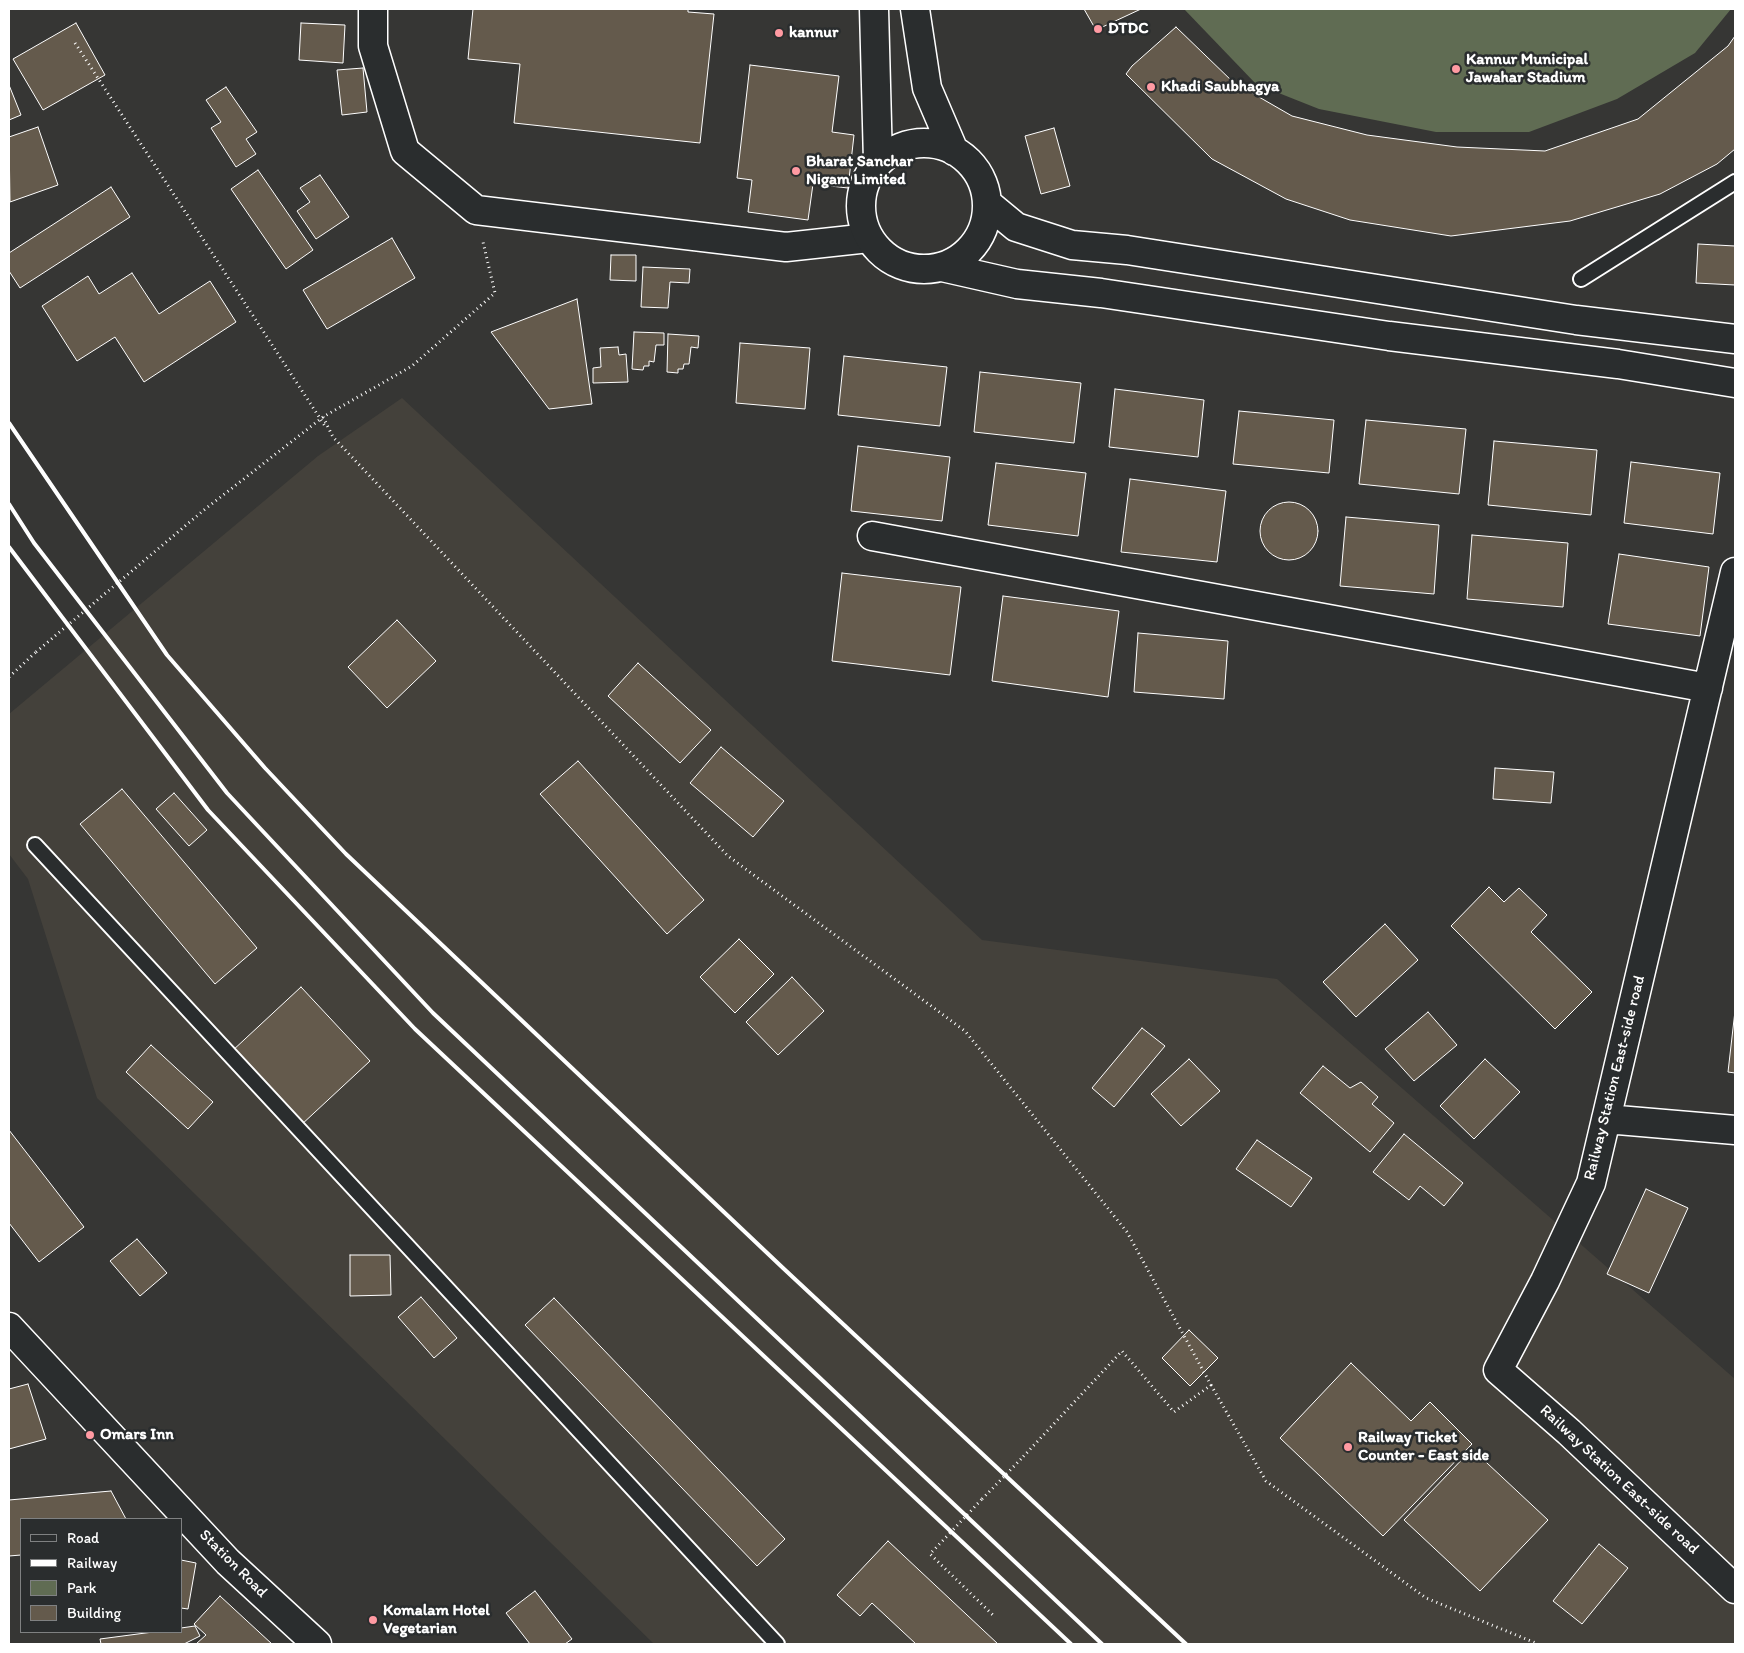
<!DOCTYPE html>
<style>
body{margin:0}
#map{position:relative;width:1744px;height:1653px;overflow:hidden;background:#363634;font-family:Itim,sans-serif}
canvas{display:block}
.frame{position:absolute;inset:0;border:10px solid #fff;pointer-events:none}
.legend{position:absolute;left:20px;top:1518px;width:162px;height:115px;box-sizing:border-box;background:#2a2d2e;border:1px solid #7f8182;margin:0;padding:6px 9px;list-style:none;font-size:15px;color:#fff}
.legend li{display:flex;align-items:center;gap:10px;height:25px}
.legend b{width:25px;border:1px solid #7f8182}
</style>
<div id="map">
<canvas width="1744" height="1653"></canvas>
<div class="frame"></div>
<ul class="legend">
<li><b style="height:6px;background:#2a2d2e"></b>Road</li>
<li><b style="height:6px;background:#fff"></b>Railway</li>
<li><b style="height:14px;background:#606c53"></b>Park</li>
<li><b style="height:14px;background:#645a4c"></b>Building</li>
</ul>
</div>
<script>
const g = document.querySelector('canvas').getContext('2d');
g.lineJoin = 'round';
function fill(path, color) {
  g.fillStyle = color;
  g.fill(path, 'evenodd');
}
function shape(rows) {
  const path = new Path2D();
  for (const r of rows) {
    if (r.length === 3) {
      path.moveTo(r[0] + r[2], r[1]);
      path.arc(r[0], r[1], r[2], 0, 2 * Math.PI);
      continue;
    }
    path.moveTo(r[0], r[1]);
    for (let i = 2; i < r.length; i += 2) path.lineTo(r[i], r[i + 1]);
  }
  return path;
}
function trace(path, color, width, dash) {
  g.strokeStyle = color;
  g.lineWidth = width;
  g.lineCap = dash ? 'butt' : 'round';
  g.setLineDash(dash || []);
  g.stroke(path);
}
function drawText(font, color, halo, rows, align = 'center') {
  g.font = font + ' Itim,sans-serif';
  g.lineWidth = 5;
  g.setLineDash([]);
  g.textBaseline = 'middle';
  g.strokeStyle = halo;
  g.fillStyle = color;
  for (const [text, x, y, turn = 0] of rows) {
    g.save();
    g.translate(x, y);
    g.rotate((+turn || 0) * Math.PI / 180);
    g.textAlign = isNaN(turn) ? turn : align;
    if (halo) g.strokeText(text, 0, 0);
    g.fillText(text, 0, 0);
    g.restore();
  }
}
const built = shape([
 [402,398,982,940,1277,979,1735,1379,1735,1644,654,1644,97,1098,28,879,9,854,9,714,318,456]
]);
const green = shape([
 [1184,9,1731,9,1695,53,1617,99,1529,132,1436,132,1319,109,1256,84]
]);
const building = shape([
 [473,9,688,9,688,12,714,14,700,143,514,123,520,64,468,59,473,9],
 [1084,9,1141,9,1096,30,1084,9],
 [76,23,105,75,43,110,13,59,76,23],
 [301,23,345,25,343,63,299,60,301,23],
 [1176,27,1233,82,1292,116,1367,135,1457,147,1545,151,1638,119,1728,46,1735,36,1735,149,1717,164,1660,194,1570,221,1451,236,1350,220,1286,199,1212,159,1126,74,1132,66,1176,27],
 [750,65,839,76,832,132,854,135,848,188,813,184,808,220,748,212,752,180,737,178,750,65],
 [363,68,367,112,342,115,337,70,363,68],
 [9,85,21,115,9,120,9,85],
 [226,87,257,132,246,139,256,154,236,167,211,128,221,122,206,100,226,87],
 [38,127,58,185,10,202,9,137,38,127],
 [1054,128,1070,186,1041,194,1025,136,1054,128],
 [258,170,313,250,286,269,231,189,258,170],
 [320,175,349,217,316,239,297,211,310,202,300,188,320,175],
 [111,187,130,217,20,288,9,271,9,253,111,187],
 [392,238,415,278,327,329,303,290,392,238],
 [1698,244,1735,246,1735,285,1696,283,1698,244],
 [611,255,636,255,636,281,610,280,611,255],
 [643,267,690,269,689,283,670,282,668,308,641,307,643,267],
 [132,273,159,314,210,281,236,322,144,382,115,337,77,361,42,306,88,276,99,294,132,273],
 [577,299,592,404,549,409,491,332,577,299],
 [634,332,664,333,664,345,656,345,654,362,649,361,649,366,644,366,643,370,632,369,634,332],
 [668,334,699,336,698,348,691,347,689,364,684,364,683,369,678,369,678,373,667,372,668,334],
 [740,343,810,348,805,409,736,403,740,343],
 [618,347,619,355,626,354,628,382,593,383,593,368,601,367,600,348,618,347],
 [844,356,947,367,940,426,838,415,844,356],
 [980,372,1081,383,1074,443,974,432,980,372],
 [1115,389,1204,400,1198,457,1109,447,1115,389],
 [1239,411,1334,420,1329,473,1233,464,1239,411],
 [1366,420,1466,429,1459,494,1359,484,1366,420],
 [1494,441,1597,450,1591,515,1488,505,1494,441],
 [858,446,950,457,942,521,851,511,858,446],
 [1631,462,1720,473,1713,534,1624,523,1631,462],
 [996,463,1086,473,1078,536,988,525,996,463],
 [1130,479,1226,491,1217,562,1121,552,1130,479],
 [1289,531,29],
 [1346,517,1439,525,1434,594,1340,586,1346,517],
 [1472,535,1568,543,1563,607,1467,599,1472,535],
 [1619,554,1709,567,1700,636,1608,624,1619,554],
 [842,573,961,587,950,675,832,661,842,573],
 [1003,596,1119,611,1108,697,992,681,1003,596],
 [397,620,436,661,387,708,348,667,397,620],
 [1138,633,1228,641,1224,699,1134,692,1138,633],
 [638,663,711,730,680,763,608,696,638,663],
 [721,747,784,801,753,837,690,783,721,747],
 [578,761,704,900,667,934,540,794,578,761],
 [1495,768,1554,772,1551,803,1493,799,1495,768],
 [122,789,257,948,215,984,80,824,122,789],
 [174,793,207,830,189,846,156,809,174,793],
 [1489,887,1504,902,1519,888,1547,915,1531,932,1592,992,1555,1029,1451,926,1489,887],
 [1385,924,1418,960,1356,1017,1323,982,1385,924],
 [739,939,774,974,735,1013,700,977,739,939],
 [792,977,824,1011,778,1055,746,1022,792,977],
 [301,987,370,1061,300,1126,231,1052,301,987],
 [1735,1011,1735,1073,1728,1072,1735,1011],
 [1428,1012,1457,1045,1414,1081,1385,1049,1428,1012],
 [1142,1028,1165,1046,1114,1107,1092,1088,1142,1028],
 [151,1045,213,1102,188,1129,126,1072,151,1045],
 [1189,1059,1220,1091,1181,1126,1151,1094,1189,1059],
 [1485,1059,1520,1092,1474,1139,1440,1106,1485,1059],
 [1323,1066,1350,1088,1361,1082,1378,1097,1372,1104,1394,1123,1370,1152,1300,1093,1323,1066],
 [9,1130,84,1227,39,1262,9,1223,9,1130],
 [1404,1134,1463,1183,1444,1206,1420,1186,1409,1200,1373,1172,1404,1134],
 [1257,1140,1312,1178,1291,1207,1236,1169,1257,1140],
 [1646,1189,1688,1208,1649,1293,1607,1274,1646,1189],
 [137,1239,167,1273,140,1296,110,1261,137,1239],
 [350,1255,390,1255,391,1295,350,1296,350,1255],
 [421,1297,457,1338,434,1358,398,1317,421,1297],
 [554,1298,785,1539,757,1566,525,1325,554,1298],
 [1189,1330,1218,1358,1190,1386,1162,1358,1189,1330],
 [1351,1363,1411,1421,1430,1402,1472,1444,1383,1536,1280,1438,1351,1363],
 [28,1384,46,1439,9,1449,9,1389,28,1384],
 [1472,1449,1548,1520,1480,1591,1404,1520,1472,1449],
 [111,1491,126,1519,21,1519,21,1555,9,1556,9,1500,111,1491],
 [888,1541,998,1644,916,1644,872,1603,860,1616,837,1595,888,1541],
 [1599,1544,1628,1568,1582,1624,1553,1601,1599,1544],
 [181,1560,196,1563,188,1609,181,1608,181,1560],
 [535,1591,572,1639,565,1644,530,1644,506,1613,535,1591],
 [220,1596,272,1644,196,1644,206,1635,194,1624,220,1596],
 [195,1626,200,1636,184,1644,101,1644,100,1639,153,1632,181,1632,181,1628,195,1626]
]);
const path = shape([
 [75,43,325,426],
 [323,417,333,437,728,856,965,1031,1127,1232,1211,1385,1174,1412,1122,1351,1021,1459],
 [204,510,323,417,412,366,495,293,483,242],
 [9,677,36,652],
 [1211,1385,1266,1481,1426,1598,1538,1644],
 [982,1499,989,1492],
 [950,1533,930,1554,995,1617]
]);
const service = shape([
 [1581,279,1735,182],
 [35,845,777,1644]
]);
const minor = shape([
 [373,9,373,46,405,151,476,210,786,247,869,238],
 [872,536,1708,688],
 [1735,572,1591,1183,1545,1281,1498,1370,1569,1432,1735,1589],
 [1606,1119,1735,1130]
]);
const tertiary = shape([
 [874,9,878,162],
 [915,9,927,88,954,151],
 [924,206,63],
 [987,203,1016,227,1072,245,1127,250,1576,320,1735,339],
 [942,267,1017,284,1101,293,1389,336,1618,364,1735,383]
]);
const secondary = shape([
 [9,1327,228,1562,317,1644]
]);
const rail = shape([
 [9,423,167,655,265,768,346,854,783,1268,1186,1644],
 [9,504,34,543,227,793,433,1013,1102,1644],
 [9,547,208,810,415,1029,1071,1644]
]);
const pathBridge = shape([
 [36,652,204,510],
 [989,1492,1021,1459],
 [950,1533,982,1499]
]);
const markers = [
 [1098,29,5,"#ff9aa2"],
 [779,33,5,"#ff9aa2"],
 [1456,69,5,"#ff9aa2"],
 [1151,87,5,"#ff9aa2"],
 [796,171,5,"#ff9aa2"],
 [90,1435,5,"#ff9aa2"],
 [1348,1447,5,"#ff9aa2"],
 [373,1620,5,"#ff9aa2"]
];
const poiNames = [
 ["DTDC",1108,29],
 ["kannur",789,33],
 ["Kannur Municipal",1466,60],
 ["Jawahar Stadium",1466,78],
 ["Khadi Saubhagya",1161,87],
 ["Bharat Sanchar",806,162],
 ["Nigam Limited",806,180],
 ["Omars Inn",100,1435],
 ["Railway Ticket",1358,1438],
 ["Counter - East side",1358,1456],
 ["Komalam Hotel",383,1611],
 ["Vegetarian",383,1629]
];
const streetNames = [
 ["Railway Station East-side road",1615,1078,-76],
 ["Railway Station East-side road",1619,1480,43],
 ["Station Road",233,1564,45]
];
fill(built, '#44413b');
fill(green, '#606c53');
fill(building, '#645a4c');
trace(building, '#fff', 1);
trace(service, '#fff', 18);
trace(minor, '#fff', 31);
trace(tertiary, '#fff', 31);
trace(secondary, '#fff', 31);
trace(path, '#fff', 3, [1, 4]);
trace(service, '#2a2d2e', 14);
trace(minor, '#2a2d2e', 28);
trace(tertiary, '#2a2d2e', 28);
trace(secondary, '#2a2d2e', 28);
trace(rail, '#fff', 4);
trace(pathBridge, '#fff', 3, [1, 4]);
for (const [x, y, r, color] of markers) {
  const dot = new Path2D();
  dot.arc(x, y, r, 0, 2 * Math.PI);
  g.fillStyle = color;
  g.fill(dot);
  trace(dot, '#2a2d2e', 2);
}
drawText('bold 16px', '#fff', '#2a2d2e', poiNames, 'left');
drawText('16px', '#fff', '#2a2d2e', streetNames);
</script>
